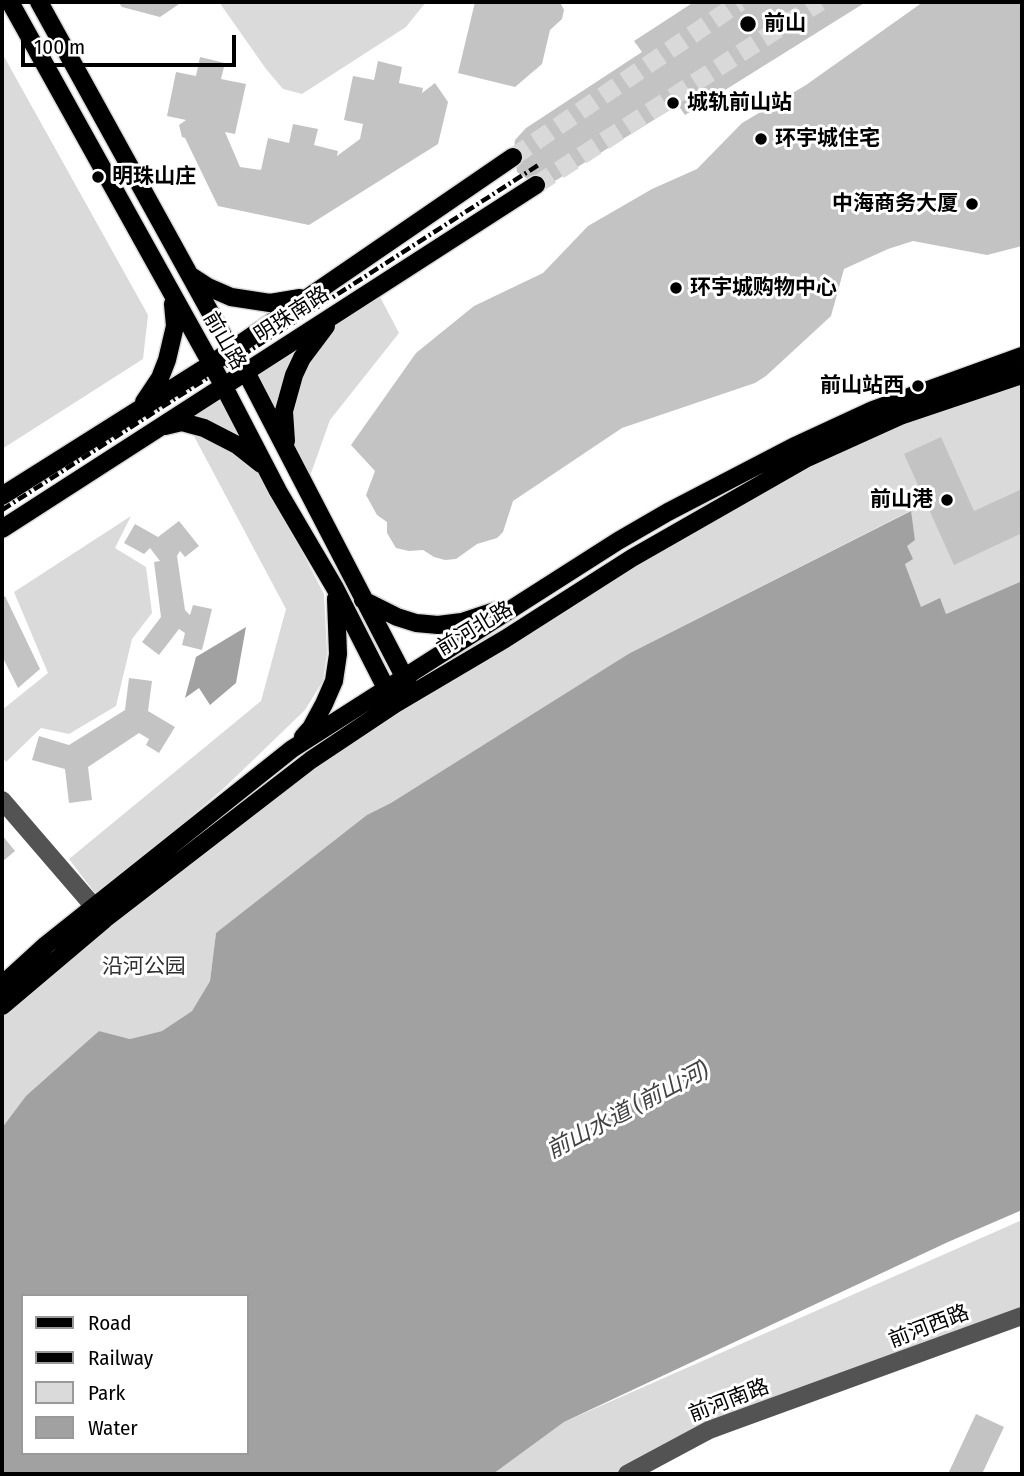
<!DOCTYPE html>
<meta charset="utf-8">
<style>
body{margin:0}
#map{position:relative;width:1024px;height:1476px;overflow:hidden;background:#fff;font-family:"Fira Sans Condensed",sans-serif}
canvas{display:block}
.frame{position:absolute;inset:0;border:4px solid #000;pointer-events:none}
.legend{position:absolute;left:21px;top:1294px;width:228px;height:161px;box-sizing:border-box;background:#fff;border:2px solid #999;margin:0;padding:9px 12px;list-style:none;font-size:21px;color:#000}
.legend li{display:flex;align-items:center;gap:14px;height:35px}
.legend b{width:35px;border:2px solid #999}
.scale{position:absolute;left:21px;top:35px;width:215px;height:32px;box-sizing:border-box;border:4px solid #000;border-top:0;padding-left:9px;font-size:21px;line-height:24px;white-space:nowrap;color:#000;-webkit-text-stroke:5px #fff;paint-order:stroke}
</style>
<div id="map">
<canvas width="1024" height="1476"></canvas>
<div class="frame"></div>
<ul class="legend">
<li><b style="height:9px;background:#000"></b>Road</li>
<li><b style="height:9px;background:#000"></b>Railway</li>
<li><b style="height:19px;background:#dadada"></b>Park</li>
<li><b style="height:19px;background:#a1a1a1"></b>Water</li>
</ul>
<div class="scale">100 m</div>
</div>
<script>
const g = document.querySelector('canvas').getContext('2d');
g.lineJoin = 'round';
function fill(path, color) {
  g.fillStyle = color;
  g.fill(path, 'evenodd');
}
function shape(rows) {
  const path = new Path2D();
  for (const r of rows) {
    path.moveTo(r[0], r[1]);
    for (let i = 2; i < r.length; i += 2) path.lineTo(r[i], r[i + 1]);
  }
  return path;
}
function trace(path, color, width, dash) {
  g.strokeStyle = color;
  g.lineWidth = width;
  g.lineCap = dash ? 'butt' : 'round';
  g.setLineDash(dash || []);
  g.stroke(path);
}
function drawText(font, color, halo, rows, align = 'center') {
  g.font = font + ' "Fira Sans Condensed","Noto Sans SC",sans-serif';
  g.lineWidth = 6;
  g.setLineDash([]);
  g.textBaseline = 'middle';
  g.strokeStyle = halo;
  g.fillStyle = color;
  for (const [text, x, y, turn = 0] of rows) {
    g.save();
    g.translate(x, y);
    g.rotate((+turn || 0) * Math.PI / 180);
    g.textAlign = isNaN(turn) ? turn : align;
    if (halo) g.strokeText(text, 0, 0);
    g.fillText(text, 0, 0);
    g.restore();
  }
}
const green = shape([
 [219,2,426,2,406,27,302,94,283,89,266,69],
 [2,53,148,315,143,359,2,449],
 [379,295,399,333,330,420,310,476,255,375],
 [1022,381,1022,581,946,614,921,608,905,564,906,546,915,540,910,511,630,653,216,933,210,981,192,1011,162,1031,130,1039,99,1031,2,1128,2,1004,311,746,441,662,846,441],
 [221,396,324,594,327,653,323,681,305,710,222,790,97,896,69,859,261,701,286,609,187,423],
 [131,516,115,548,146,567,152,613,132,639,116,706,69,734,41,728,6,762,2,756,2,710,48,673,14,592],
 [1022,1220,1022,1316,852,1380,629,1474,493,1474,564,1422]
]);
const water = shape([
 [911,511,915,540,907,546,913,559,905,564,921,607,940,598,946,614,1022,581,1022,1210,948,1242,564,1422,493,1474,2,1474,2,1128,26,1096,99,1031,130,1039,162,1031,192,1011,210,981,216,933,367,815,391,803,630,653],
 [23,1296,247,1296,247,1453,23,1453],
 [246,627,236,683,210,705,199,688,185,698,196,657]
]);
const building = shape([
 [118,2,182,2,160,17,122,7],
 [475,2,560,2,564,10,562,19,550,30,542,64,515,87,458,73],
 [694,2,866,2,685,115,678,105,550,184,540,187,517,172,514,149,515,140,526,128,642,52,634,41],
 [923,2,1022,2,1022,246,987,255,913,241,888,249,844,269,831,316,766,376,755,383,622,428,513,501,503,532,497,538,477,544,456,559,445,560,434,557,423,550,409,551,396,548,387,533,387,522,377,515,366,495,375,471,351,445,416,353,474,306,543,273,588,226,652,189,697,169,742,123,806,85],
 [200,57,225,63,221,79,246,84,235,134,225,132,240,167,261,170,268,138,289,143,293,124,318,129,314,145,338,151,337,156,360,139,363,124,344,120,353,76,374,80,378,61,402,67,399,83,423,88,422,93,435,83,448,102,438,144,309,225,218,206,185,138,182,137,179,125,186,120,167,116,176,72,196,76],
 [941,437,974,511,1022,489,1022,533,954,565,904,454],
 [179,521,199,546,185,557,180,551,177,556,185,610,190,615,193,605,212,609,202,650,182,645,185,633,179,629,159,655,142,642,161,617,154,562,160,561,150,548,144,554,124,543,135,524,158,537],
 [5,596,40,669,18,688,2,656,2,598],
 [129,678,152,681,148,711,175,727,159,753,146,745,149,739,139,733,88,767,92,800,69,803,65,769,32,760,39,736,69,745,125,710],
 [2,835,15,851,2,862],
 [976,1414,1004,1427,982,1474,948,1474]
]);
const majorTunnel = shape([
 [513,157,740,2],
 [536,185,820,2]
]);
const minor = shape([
 [2,800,102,916],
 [627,1474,709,1430,1022,1316]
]);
const major = shape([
 [10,2,223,385,278,491,335,588,391,698],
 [39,2,231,350,246,372,410,688],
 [191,276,208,287,231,297,270,303,300,298],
 [144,402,160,378,167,360,175,326,173,304],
 [165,426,182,422,204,428,237,445,261,464],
 [286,441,284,411,294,375,302,358,326,326],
 [2,496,211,364,513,157],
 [2,529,536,185],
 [363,600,397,617,416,623,438,625,462,622,501,609],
 [303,737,311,728,324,704,334,681,338,654,336,599],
 [2,985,46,945,292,749,618,541,668,512,793,447,873,410,1022,356],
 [2,1006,105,919,311,760,395,704,505,639,632,558,807,458,900,416,1022,375]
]);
const rail = shape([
 [2,510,540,164]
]);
const markers = [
 [748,24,9,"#000"],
 [673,103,7,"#000"],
 [761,139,7,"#000"],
 [98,177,7,"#000"],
 [972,204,7,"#000"],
 [676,288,7,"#000"],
 [918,386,7,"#000"],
 [947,500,7,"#000"]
];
const poiNames = [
 ["前山",764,24],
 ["城轨前山站",687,103],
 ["环宇城住宅",775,139],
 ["明珠山庄",112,177],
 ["中海商务大厦",958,204,"right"],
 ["环宇城购物中心",690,288],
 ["前山站西",904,386,"right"],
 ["前山港",933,500,"right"]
];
const streetNames = [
 ["明珠南路",292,315,-33],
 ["前山路",224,341,60],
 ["前河北路",475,629,-31],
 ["前河西路",929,1327,-21],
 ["前河南路",729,1401,-21]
];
const parkNames = [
 ["沿河公园",144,967]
];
const waterNames = [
 ["前山水道 (前山河)",628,1111,-28]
];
fill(green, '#dadada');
fill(water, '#a1a1a1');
fill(building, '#c3c3c3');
trace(majorTunnel, '#d9d9d9', 18, [18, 9]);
trace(major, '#dbdbdb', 21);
trace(minor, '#535353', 18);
trace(major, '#000', 18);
trace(rail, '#000', 4.5, [10, 3.5, 2, 3.5]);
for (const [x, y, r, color] of markers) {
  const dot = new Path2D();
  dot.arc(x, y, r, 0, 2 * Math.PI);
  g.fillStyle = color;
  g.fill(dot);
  trace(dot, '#fff', 2.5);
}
drawText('bold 21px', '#000', '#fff', poiNames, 'left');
drawText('21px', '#000', '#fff', streetNames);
drawText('21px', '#313131', '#fff', parkNames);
drawText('italic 23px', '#424242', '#fff', waterNames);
</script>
